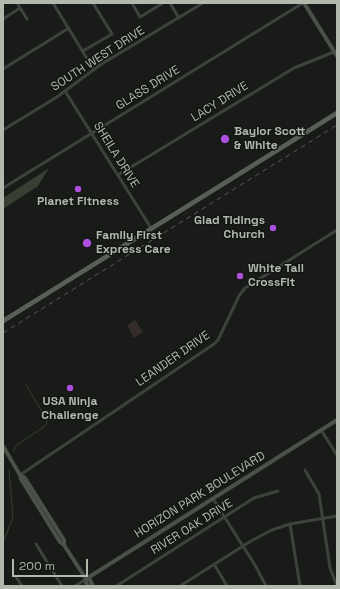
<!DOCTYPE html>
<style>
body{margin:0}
#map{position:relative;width:340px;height:589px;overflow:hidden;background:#191b19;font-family:"Space Grotesk",sans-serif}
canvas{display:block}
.frame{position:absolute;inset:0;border:4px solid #b1b9ad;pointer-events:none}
.scale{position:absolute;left:12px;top:559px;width:76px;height:18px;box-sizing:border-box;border:2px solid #b1b9ad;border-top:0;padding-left:5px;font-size:12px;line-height:14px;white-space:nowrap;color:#b1b9ad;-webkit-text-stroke:3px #141614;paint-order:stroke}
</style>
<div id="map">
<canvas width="340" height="589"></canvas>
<div class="frame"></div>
<div class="scale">200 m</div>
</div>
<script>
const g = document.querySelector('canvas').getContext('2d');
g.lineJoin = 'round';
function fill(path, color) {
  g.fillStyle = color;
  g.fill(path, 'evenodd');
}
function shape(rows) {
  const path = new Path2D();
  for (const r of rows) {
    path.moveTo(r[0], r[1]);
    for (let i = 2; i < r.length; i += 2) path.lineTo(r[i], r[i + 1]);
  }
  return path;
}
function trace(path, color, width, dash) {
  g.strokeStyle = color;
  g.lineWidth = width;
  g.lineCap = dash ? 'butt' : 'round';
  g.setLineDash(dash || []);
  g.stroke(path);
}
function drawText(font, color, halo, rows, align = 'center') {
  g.font = font + ' "Space Grotesk",sans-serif';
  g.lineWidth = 3;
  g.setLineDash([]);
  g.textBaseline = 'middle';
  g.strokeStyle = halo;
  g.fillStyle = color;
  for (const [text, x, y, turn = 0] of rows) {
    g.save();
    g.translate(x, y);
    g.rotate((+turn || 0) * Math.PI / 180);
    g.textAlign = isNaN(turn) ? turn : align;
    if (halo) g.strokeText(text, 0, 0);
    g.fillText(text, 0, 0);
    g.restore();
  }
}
const green = shape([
 [135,320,143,332,134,338,127,325]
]);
const water = shape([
 [49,168,38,186,3,209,3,198]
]);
const stream = shape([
 [13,452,17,445,45,426,47,423,47,420,26,385],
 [3,543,13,517,9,470]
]);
const street = shape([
 [17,3,27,19],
 [53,3,94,70],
 [132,3,140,17,163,3],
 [170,3,179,18],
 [3,19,20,8],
 [83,51,112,34,93,3],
 [3,69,69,28],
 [65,91,151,228],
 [3,130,57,97,100,65,203,3],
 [118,175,294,68,334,52],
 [3,188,303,3],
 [321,430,337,455],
 [305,470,319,494,330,568,337,586],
 [20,475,214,344,218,340,239,296,245,288,337,230],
 [213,499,255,565,266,586],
 [290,524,300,586],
 [36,544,62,586],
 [214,564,227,586],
 [16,577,22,586],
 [75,586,86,579],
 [119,586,118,585,254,498,278,491],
 [180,586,251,541,272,530,290,524,337,516]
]);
const secondary = shape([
 [304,3,337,56],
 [3,446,20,475,21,479,60,542,64,545,86,579,90,580,93,586],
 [20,475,25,478,64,540,64,545],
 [86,579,337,420],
 [86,579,86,583,88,586]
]);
const primary = shape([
 [3,321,337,113]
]);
const rail = shape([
 [3,333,337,125]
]);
const markers = [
 [225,139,5,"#aa50dc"],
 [78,189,4,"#aa50dc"],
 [273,228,4,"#aa50dc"],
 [87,243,5,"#aa50dc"],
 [240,276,4,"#aa50dc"],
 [70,388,4,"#aa50dc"]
];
const streetNames = [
 ["SOUTH WEST DRIVE",98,59,-33],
 ["GLASS DRIVE",148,88,-32],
 ["LACY DRIVE",220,102,-32],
 ["SHEILA DRIVE",116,155,58],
 ["LEANDER DRIVE",173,359,-35],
 ["HORIZON PARK BOULEVARD",200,495,-32],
 ["RIVER OAK DRIVE",192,527,-32]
];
const poiNames = [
 ["Baylor Scott",234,132],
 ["& White",234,146],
 ["Planet Fitness",78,202,"center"],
 ["Glad Tidings",265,221,"right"],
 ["Church",265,235,"right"],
 ["Family First",96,236],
 ["Express Care",96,250],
 ["White Tail",248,269],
 ["CrossFit",248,283],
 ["USA Ninja",70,402,"center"],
 ["Challenge",70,416,"center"]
];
fill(green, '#352d2c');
fill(water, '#383e31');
trace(stream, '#383e31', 1);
trace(street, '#3e423d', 3);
trace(secondary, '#4b5049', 4);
trace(primary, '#595e57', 4.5);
trace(rail, '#565b54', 1, [5, 4]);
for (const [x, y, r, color] of markers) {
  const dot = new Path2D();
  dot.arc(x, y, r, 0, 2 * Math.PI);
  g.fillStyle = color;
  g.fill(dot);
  trace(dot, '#141614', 1.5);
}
drawText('12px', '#b1b9ad', '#141614', streetNames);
drawText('bold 12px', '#b1b9ad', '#141614', poiNames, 'left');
</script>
